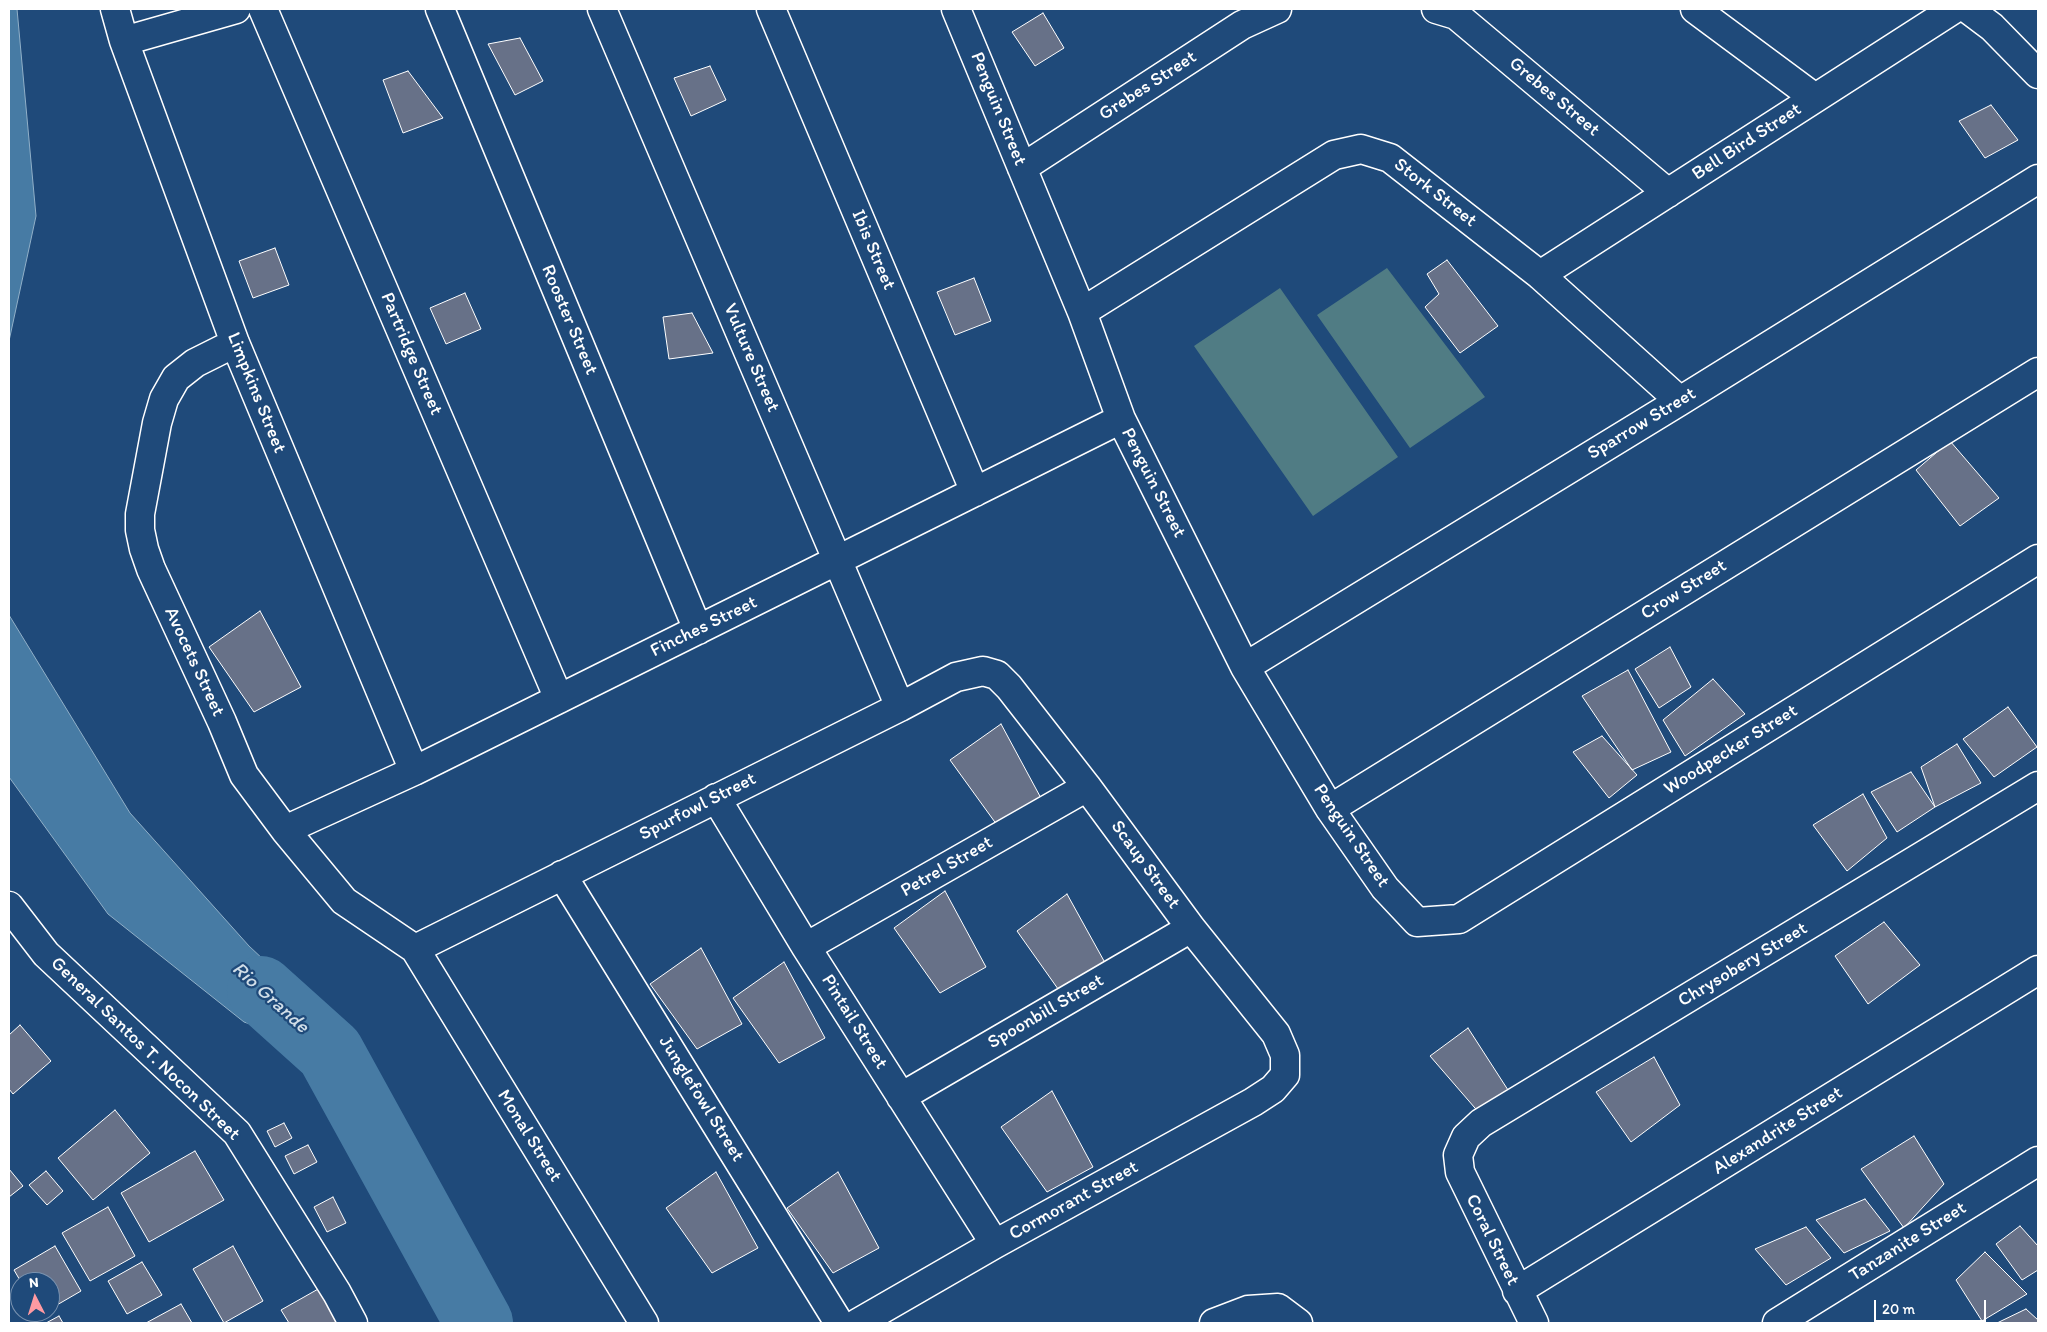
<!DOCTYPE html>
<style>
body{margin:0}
#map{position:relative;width:2047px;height:1332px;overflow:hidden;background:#1f4a7a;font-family:Itim,sans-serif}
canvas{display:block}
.frame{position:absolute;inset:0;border:10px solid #fff;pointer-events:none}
.north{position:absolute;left:10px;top:1272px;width:50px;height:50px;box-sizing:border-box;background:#1f4a7a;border:1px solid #7992af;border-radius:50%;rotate:355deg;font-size:14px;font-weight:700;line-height:20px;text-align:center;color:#fff}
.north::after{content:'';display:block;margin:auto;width:18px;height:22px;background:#ff9aa2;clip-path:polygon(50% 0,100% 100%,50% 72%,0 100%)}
.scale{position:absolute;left:1874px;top:1300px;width:112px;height:22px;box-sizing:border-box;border:2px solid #fff;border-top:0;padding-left:6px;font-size:15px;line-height:18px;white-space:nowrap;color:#fff;-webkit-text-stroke:4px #1f4a7a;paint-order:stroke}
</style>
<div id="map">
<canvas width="2047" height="1332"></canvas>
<div class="frame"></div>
<div class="north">N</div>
<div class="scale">20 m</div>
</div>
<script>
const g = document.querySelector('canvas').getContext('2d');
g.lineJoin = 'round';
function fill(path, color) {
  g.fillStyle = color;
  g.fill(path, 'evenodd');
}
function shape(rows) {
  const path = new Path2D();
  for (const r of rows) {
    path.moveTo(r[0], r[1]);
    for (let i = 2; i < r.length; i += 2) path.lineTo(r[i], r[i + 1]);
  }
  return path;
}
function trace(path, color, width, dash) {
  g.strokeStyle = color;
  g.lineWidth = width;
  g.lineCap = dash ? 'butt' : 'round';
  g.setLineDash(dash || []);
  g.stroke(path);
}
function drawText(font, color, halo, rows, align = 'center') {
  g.font = font + ' Itim,sans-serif';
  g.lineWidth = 4.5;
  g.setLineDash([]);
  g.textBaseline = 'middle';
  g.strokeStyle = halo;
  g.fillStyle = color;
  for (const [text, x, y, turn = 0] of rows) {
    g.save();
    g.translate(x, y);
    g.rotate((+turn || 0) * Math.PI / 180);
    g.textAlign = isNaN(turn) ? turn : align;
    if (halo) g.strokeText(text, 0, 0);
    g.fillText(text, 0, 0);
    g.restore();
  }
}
const green = shape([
 [1387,268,1485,397,1410,448,1317,315],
 [1280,288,1398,457,1313,516,1194,346]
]);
const water = shape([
 [9,9,17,9,36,216,9,341,9,9],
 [9,615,130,813,249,946,296,990,330,1052,244,1022,108,914,9,777,9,615]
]);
const river = shape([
 [261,990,330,1052,479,1323]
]);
const building = shape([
 [1043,13,1064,48,1035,66,1012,32,1043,13],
 [520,38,543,81,515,95,488,44,520,38],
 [710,66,726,100,691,116,674,78,710,66],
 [408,71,443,118,403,133,383,80,408,71],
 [1991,105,2018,140,1985,158,1959,121,1991,105],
 [275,248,289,285,253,298,239,261,275,248],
 [1447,260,1498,326,1460,353,1425,307,1439,294,1427,274,1447,260],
 [974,278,991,321,955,335,937,292,974,278],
 [465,293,481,329,446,344,430,308,465,293],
 [692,313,713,353,669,359,663,317,692,313],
 [1950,441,1999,498,1960,526,1916,470,1950,441],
 [260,611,301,687,254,712,209,647,260,611],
 [1670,647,1691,687,1659,708,1635,669,1670,647],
 [1628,670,1671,752,1632,770,1582,696,1628,670],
 [1713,679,1745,714,1685,756,1663,720,1713,679],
 [2008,707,2037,747,1994,777,1963,739,2008,707],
 [1001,724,1042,800,997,825,950,760,1001,724],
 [1602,736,1637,775,1609,798,1573,752,1602,736],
 [1957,744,1981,783,1935,807,1921,767,1957,744],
 [1911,772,1935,807,1897,832,1871,792,1911,772],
 [1863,794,1887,838,1847,871,1813,825,1863,794],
 [945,891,986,967,940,993,894,928,945,891],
 [1067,894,1109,970,1063,996,1017,931,1067,894],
 [1884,922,1920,965,1868,1004,1835,956,1884,922],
 [701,948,742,1024,697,1049,650,984,701,948],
 [784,962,825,1038,779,1063,733,998,784,962],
 [20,1025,51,1061,13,1094,9,1089,9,1035,20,1025],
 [1468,1028,1508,1090,1481,1115,1430,1056,1468,1028],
 [1654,1057,1680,1105,1631,1142,1596,1092,1654,1057],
 [1052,1091,1093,1167,1047,1192,1001,1127,1052,1091],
 [115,1110,150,1153,93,1200,58,1158,115,1110],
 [284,1123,292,1138,275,1147,267,1131,284,1123],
 [1914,1136,1944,1184,1904,1228,1861,1169,1914,1136],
 [308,1145,317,1162,294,1174,285,1156,308,1145],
 [195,1151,224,1200,149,1242,121,1193,195,1151],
 [9,1169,23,1186,9,1197,9,1169],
 [46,1171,63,1191,47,1205,29,1185,46,1171],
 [716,1172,758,1248,712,1273,666,1208,716,1172],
 [838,1172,879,1248,833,1273,787,1208,838,1172],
 [333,1197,346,1223,327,1232,314,1207,333,1197],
 [1865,1199,1890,1231,1844,1253,1816,1220,1865,1199],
 [108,1207,135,1256,90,1281,62,1233,108,1207],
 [2020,1226,2038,1246,2038,1270,2022,1280,1996,1244,2020,1226],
 [1806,1227,1831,1258,1786,1285,1755,1249,1806,1227],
 [55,1246,81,1291,50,1309,50,1282,21,1282,14,1270,55,1246],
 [233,1246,263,1301,224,1323,193,1269,233,1246],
 [1985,1252,2027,1294,1982,1321,1956,1280,1985,1252],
 [142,1262,162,1295,127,1314,108,1281,142,1262],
 [320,1288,340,1323,289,1323,281,1310,320,1288],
 [181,1304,192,1323,146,1323,181,1304],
 [2026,1309,2038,1320,2038,1323,1997,1323,2026,1309],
 [59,1316,63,1323,46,1323,59,1316]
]);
const street = shape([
 [115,9,124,41,235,343,414,771],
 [263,9,559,699],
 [440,9,698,630],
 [602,9,900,707],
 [771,9,975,492],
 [956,9,1082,312,1121,419,1245,667,1330,809,1385,888,1417,922,1459,919,2038,559],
 [1436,9,1456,15,1668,193],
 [1695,9,1815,98],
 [1968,9,1992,27,2038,74],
 [124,41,236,9],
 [1022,168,1242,25,1277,9],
 [1540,275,1954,9],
 [1082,312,1334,155,1361,149,1390,158,1540,275,1680,401],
 [235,343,195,363,176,378,164,399,157,423,140,514,140,530,144,549,151,569,222,722,244,775,285,830,344,901,415,949,644,1323],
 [1245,667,1680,401,2038,179],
 [716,798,806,947,995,1244],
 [1330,809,2038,372],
 [285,830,414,771,1121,419],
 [562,875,839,1323],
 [806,947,1087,787],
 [415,949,900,707,956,677,983,671,997,675,1009,687,1087,787,1191,928,1276,1034,1285,1055,1285,1075,1273,1089,1253,1102,995,1244,858,1323],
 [901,1097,1191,928],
 [1517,1291,2038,970],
 [1214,1323,1248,1310,1278,1308,1298,1323],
 [1534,1323,1460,1172,1458,1155,1466,1137,1481,1123,2038,786],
 [1777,1323,2038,1161]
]);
const secondary = shape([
 [9,906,46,954,237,1133,337,1293,353,1323]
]);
const streetNames = [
 ["Grebes Street",1148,86,-33],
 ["Grebes Street",1554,97,40],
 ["Penguin Street",998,109,68],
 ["Bell Bird Street",1747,142,-33],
 ["Stork Street",1435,193,38],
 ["Ibis Street",873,250,67],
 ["Rooster Street",569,320,67],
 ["Partridge Street",411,354,67],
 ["Vulture Street",751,358,67],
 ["Limpkins Street",256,393,68],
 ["Sparrow Street",1642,424,-31],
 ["Penguin Street",1153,483,63],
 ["Crow Street",1684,590,-32],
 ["Finches Street",704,627,-26],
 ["Avocets Street",194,662,65],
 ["Woodpecker Street",1731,750,-32],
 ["Spurfowl Street",698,807,-27],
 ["Penguin Street",1351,836,56],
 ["Scaup Street",1145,865,54],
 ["Petrel Street",947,867,-30],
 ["Chrysobery Street",1743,965,-31],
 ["Spoonbill Street",1046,1012,-30],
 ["Pintail Street",854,1022,58],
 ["General Santos T. Nocon Street",145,1049,44],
 ["Junglefowl Street",701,1099,58],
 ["Alexandrite Street",1778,1131,-32],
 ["Monal Street",529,1136,58],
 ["Cormorant Street",1074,1201,-29],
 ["Coral Street",1492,1240,64],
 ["Tanzanite Street",1908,1242,-32]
];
const waterNames = [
 ["Rio Grande",270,998,42]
];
fill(green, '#507c84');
fill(water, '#477ba4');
trace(water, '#91b0c8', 1);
trace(river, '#477ba4', 68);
fill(building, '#677188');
trace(building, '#fff', 1);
trace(street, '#fff', 31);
trace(secondary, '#fff', 31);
trace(street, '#1f4a7a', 28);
trace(secondary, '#1f4a7a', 28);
drawText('19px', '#fff', '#1f4a7a', streetNames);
drawText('italic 20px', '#d1dee8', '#1f4a7a', waterNames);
</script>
